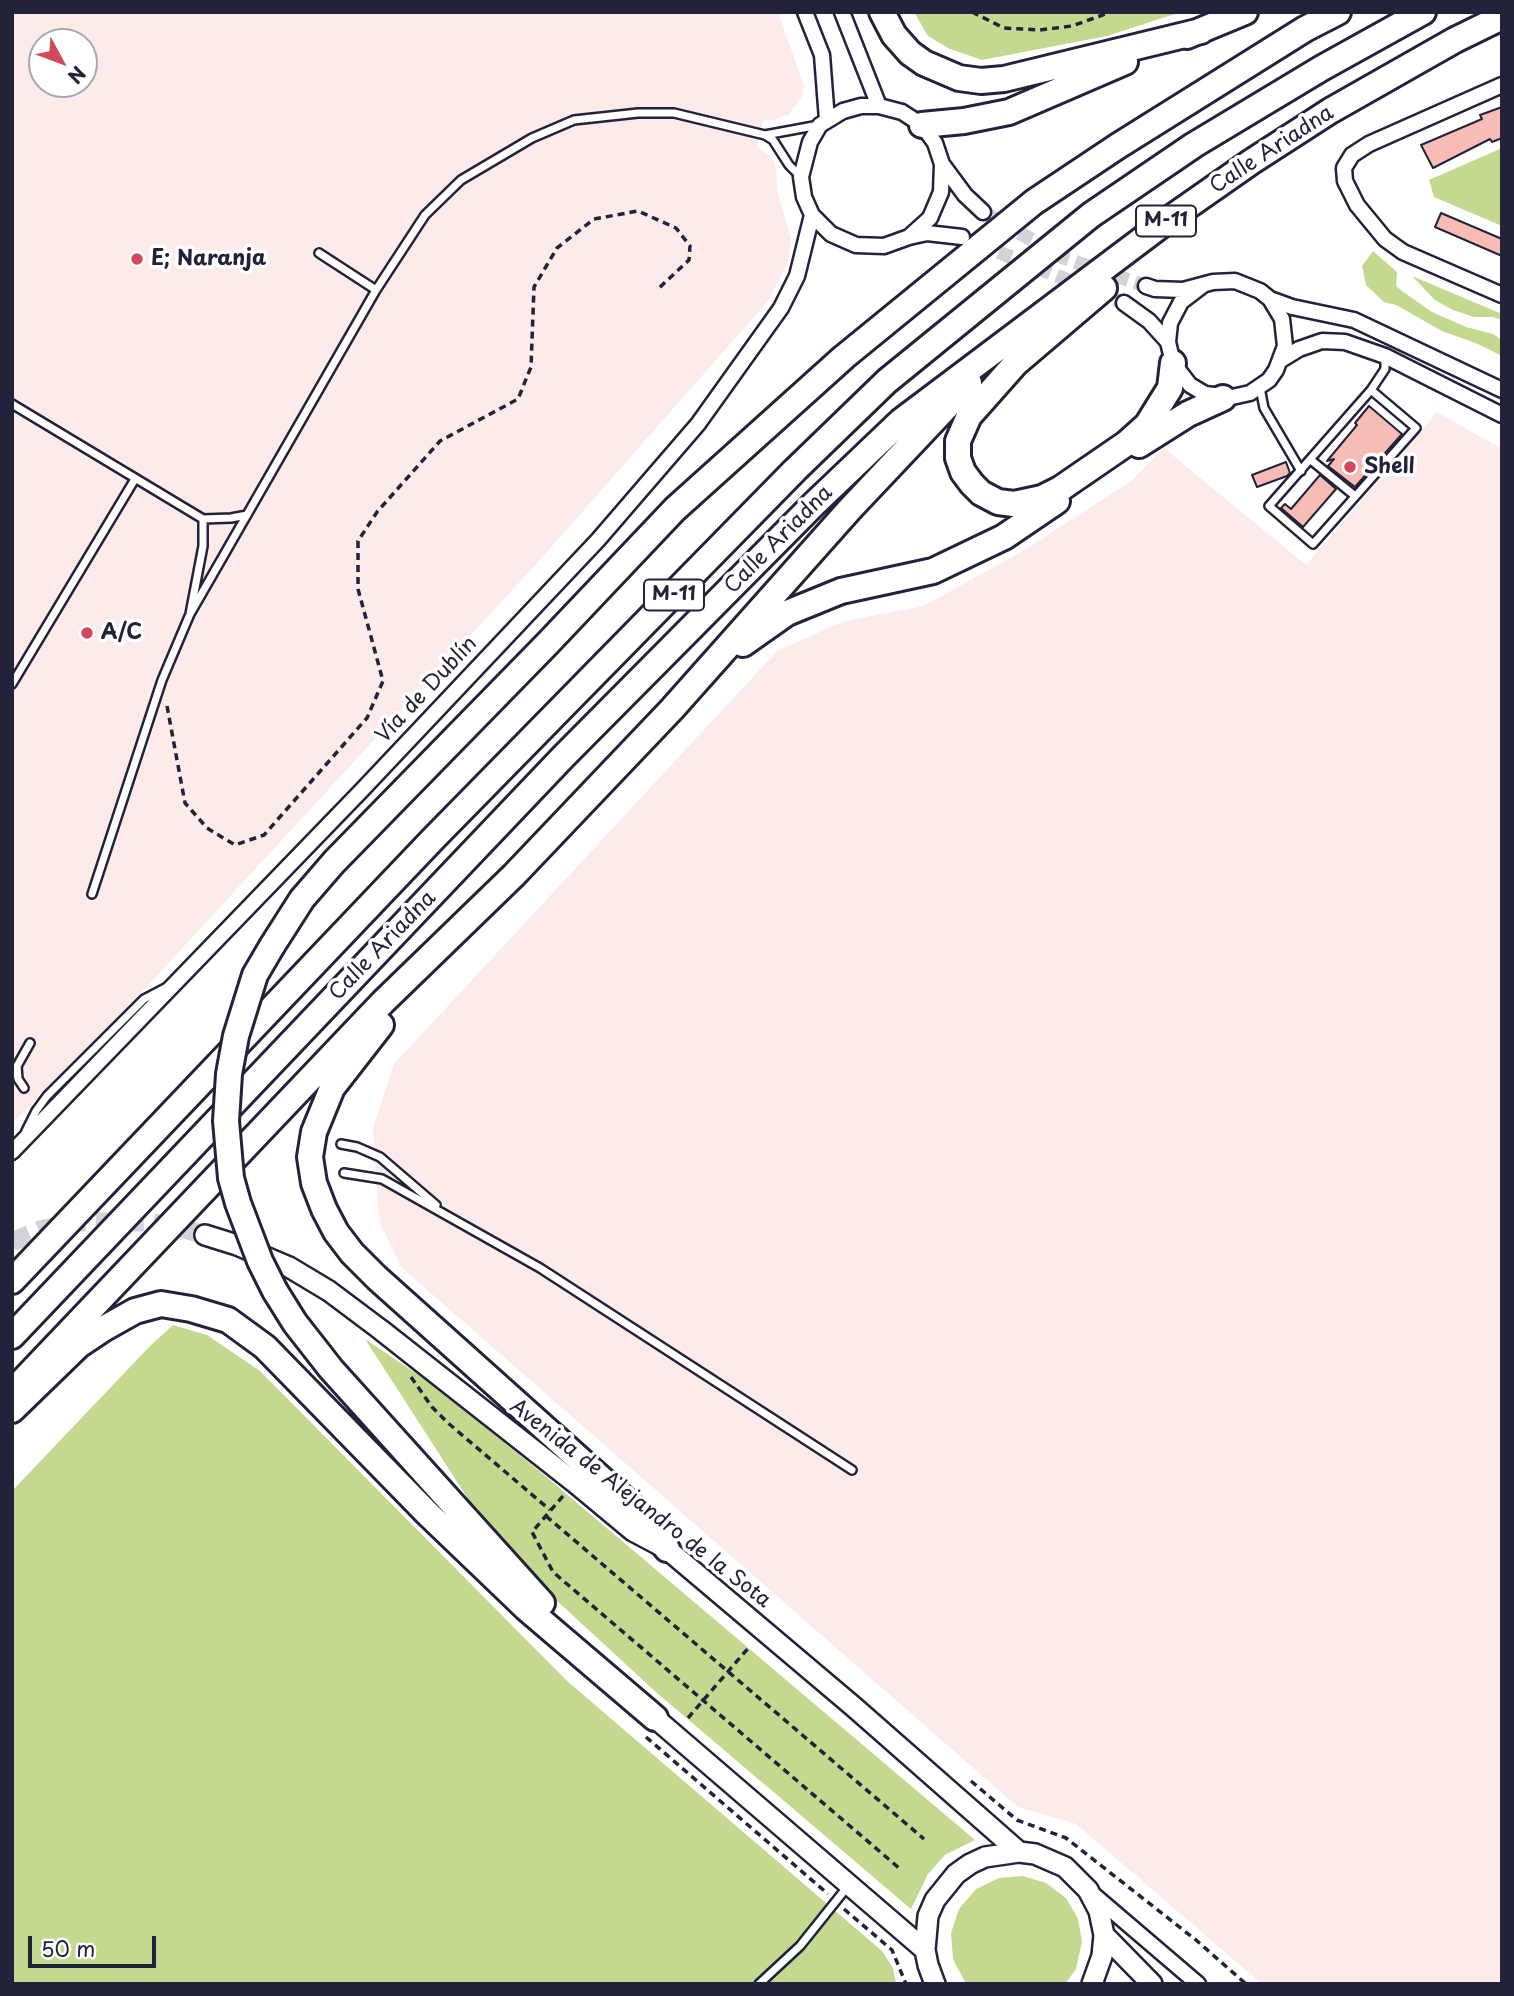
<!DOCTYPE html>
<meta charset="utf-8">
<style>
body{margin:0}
#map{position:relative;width:1514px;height:1996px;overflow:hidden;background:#fff;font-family:"Playpen Sans",sans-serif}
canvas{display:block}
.frame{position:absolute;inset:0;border:14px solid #22223b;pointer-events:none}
.north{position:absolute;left:28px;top:28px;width:70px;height:70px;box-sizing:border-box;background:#fff;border:2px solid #a7a7b1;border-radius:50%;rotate:131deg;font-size:19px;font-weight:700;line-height:28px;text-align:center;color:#22223b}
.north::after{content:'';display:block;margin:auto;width:24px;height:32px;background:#d1495b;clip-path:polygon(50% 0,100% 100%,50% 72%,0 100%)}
.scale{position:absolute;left:28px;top:1936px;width:128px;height:32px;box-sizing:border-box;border:4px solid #22223b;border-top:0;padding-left:9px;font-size:21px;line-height:24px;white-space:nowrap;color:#22223b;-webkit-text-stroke:5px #fff;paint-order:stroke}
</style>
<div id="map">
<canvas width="1514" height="1996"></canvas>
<div class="frame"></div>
<div class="north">N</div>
<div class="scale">50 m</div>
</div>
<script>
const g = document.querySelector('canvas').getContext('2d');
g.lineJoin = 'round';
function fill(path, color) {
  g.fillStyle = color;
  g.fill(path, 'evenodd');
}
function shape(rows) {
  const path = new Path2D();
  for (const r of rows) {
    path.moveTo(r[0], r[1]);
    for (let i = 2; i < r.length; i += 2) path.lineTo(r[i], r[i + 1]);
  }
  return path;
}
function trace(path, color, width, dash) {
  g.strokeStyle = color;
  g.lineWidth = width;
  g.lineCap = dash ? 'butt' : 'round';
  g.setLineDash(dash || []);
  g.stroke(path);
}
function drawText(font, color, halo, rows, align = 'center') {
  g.font = font + ' "Playpen Sans",sans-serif';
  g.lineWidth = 7;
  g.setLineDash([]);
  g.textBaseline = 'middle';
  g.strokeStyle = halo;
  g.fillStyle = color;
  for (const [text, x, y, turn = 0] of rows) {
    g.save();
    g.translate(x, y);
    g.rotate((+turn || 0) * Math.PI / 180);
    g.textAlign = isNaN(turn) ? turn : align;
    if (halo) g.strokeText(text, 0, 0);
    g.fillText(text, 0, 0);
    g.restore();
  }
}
const built = shape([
 [12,12,778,12,804,86,801,98,788,115,774,120,763,120,757,147,770,156,775,163,778,194,791,239,788,262,768,301,539,561,153,980,12,1124],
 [42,42,84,42,84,84,42,84],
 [1437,412,1502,449,1502,1984,1262,1984,1076,1824,1018,1807,401,1267,379,1221,373,1128,394,1064,777,651,842,622,923,606,1018,554,1130,482,1164,448,1306,565]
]);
const green = shape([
 [914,12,1181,12,1107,36,982,60,950,49,928,36],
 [1502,148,1502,226,1434,197,1429,180],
 [1373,251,1397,272,1396,286,1402,291,1432,312,1466,327,1493,334,1502,340,1502,356,1478,344,1442,331,1396,305,1384,302,1366,285,1362,266],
 [1412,276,1502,314,1502,320,1493,317,1474,317,1453,310,1435,300],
 [173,1325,207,1335,260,1371,566,1680,882,1951,893,1968,896,1984,12,1984,12,1491,150,1346],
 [365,1339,429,1382,543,1474,975,1840,945,1855,928,1874,911,1909,657,1693,556,1600,485,1525],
 [1023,1876,1046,1883,1066,1898,1078,1919,1082,1942,1076,1969,1065,1984,966,1984,953,1959,951,1933,959,1909,976,1889,999,1878]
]);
const building = shape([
 [1502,107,1502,138,1492,142,1490,139,1433,168,1421,145,1482,119,1480,115,1502,107],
 [1441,213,1502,239,1502,256,1435,227,1441,213],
 [1369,406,1402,434,1355,487,1328,466,1334,459,1327,461,1357,425,1355,423,1369,406],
 [1286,462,1290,473,1287,476,1257,487,1252,475,1286,462],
 [1320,475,1336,489,1303,527,1281,508,1285,504,1291,509,1320,475]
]);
const streetTunnel = shape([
 [983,212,1064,258,1146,286],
 [979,244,1124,303]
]);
const secondaryTunnel = shape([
 [12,1242,40,1230,78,1222,146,1222,175,1226,205,1235]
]);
const path = shape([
 [972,12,1004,28,1040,30,1072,26,1111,12],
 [167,706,185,803,207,828,235,845,264,835,367,718,383,681,358,589,358,541,377,512,440,441,518,399,531,367,534,287,557,248,594,219,638,211,676,228,690,246,689,260,659,288],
 [411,1377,432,1407,448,1423,550,1510],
 [563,1496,532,1532,553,1572,899,1868],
 [546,1516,924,1839],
 [688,1718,750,1646],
 [646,1737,828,1894],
 [971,1781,1017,1820,1066,1838,1196,1940,1246,1984],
 [844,1909,892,1950,906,1984]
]);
const lane = shape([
 [765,135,819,125],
 [319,253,376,290],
 [1260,388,1264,408,1301,471],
 [1371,390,1416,428,1313,544,1269,506,1371,390,1385,369,1385,356],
 [12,404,203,519,203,546,190,614,162,680,92,894],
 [1311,460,1355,496],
 [203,519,231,518,247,515],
 [190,614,376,290,425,215,461,180,532,138,574,120,638,113,674,113,765,135,773,140,789,165,801,177],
 [12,684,135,479],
 [17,1066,18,1079,24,1088],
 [12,1075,30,1043],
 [26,1131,36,1111,47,1096,144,999,165,988],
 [341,1144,357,1147,380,1157,436,1205],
 [344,1173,382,1179,540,1268,852,1470],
 [759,1984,800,1946,848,1886]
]);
const street = shape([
 [805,12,822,55,827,120],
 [842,12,879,106],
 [1502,85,1369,144,1352,155,1344,168,1345,181,1357,205,1385,239,1403,252,1502,295],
 [910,236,930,218,941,192,942,164],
 [962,237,927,233,909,237,884,246,856,245,831,234,812,215,804,197,801,177,810,142,820,125,843,111,861,106,879,106,902,112,922,125,935,143,942,164,965,195,983,212],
 [1146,286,1155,289,1183,290,1213,282,1235,281,1260,291,1270,299,1282,319,1285,346,1276,370,1269,380,1250,393,1232,397,1205,394,1190,385,1173,363,1168,342,1170,323,1181,302,1202,286],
 [1270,299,1292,307,1354,320,1502,390],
 [1124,303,1149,321,1168,342],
 [1281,360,1299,349,1322,341,1345,342,1385,356,1502,415],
 [12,1152,362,790,598,540,698,424,781,308,797,276,812,215],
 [1095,1896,1198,1984]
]);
const secondary = shape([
 [205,1235,237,1245,289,1267,329,1291,381,1330,574,1482,633,1531,667,1549,854,1707,1019,1852],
 [655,1718,925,1950],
 [1104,1935,1152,1984],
 [935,1984,928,1965,925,1950,928,1916,935,1900,956,1874,970,1864,985,1857,1019,1852,1035,1854,1065,1867,1088,1890,1099,1911,1104,1935,1102,1956,1092,1984]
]);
const highway = shape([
 [882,12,894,35,910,53,924,63,959,78,981,81,1004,79,1201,31],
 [1187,36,1245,12],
 [922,125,964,121,1009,112,1125,62],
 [1104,288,1016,363,969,416,958,441,958,458,963,472,972,484,981,493,998,502,1014,504,1042,498,1060,489,1127,443,1147,425,1170,388,1173,363],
 [1139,445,1188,414,1223,398],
 [743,644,787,613,841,591,933,571,1004,537,1057,501],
 [272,946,302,899,334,862,548,643,675,509,844,357,1034,202,1118,146,1305,29,1338,12],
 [381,1025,332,1088,314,1132,310,1157,314,1183,324,1209,336,1232,352,1253,377,1278,645,1518,667,1549],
 [12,1281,433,839,795,470,887,381,1091,215,1194,145,1322,68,1423,12],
 [275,1291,295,1323,331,1369,542,1603],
 [12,1336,563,757,814,504,901,421,1168,220,1251,162,1330,111,1455,40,1502,17],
 [12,1392,383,1002,514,875,672,709,849,510,969,383],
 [12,1410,79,1345,103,1329,135,1311,161,1304,191,1309,228,1320,265,1347,428,1514,526,1608,655,1718]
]);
const highwayBridge = shape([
 [272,946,255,975,236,1036,229,1074,226,1121,231,1178,238,1203,260,1261,275,1291]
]);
const markers = [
 [137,259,7,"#d1495b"],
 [1350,467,7,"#d1495b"],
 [87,633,7,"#d1495b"]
];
const shields = [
 [1166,221,60],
 [674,595,60]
];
const shieldNames = [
 ["M-11",1166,221],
 ["M-11",674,595]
];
const streetNames = [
 ["Calle Ariadna",1272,150,-33],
 ["Calle Ariadna",779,540,-45],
 ["Vía de Dublín",427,690,-47],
 ["Calle Ariadna",383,946,-46],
 ["Avenida de Alejandro de la Sota",640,1504,38]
];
const poiNames = [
 ["E; Naranja",151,259],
 ["Shell",1364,467],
 ["A/C",101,633]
];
fill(built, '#fdebe9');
fill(green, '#c3d98f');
fill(building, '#f8bcb7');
trace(building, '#22223b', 2);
trace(streetTunnel, '#d3d3d8', 14, [14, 7]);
trace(secondaryTunnel, '#d3d3d8', 19, [19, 10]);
trace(lane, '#22223b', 12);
trace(street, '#22223b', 19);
trace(secondary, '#22223b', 24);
trace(highway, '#22223b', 30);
trace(path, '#22223b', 3.5, [7, 5]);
trace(lane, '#fff', 7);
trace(street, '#fff', 14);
trace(secondary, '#fff', 19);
trace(highway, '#fff', 24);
trace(highwayBridge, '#22223b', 30, []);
trace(highwayBridge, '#fff', 24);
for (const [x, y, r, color] of markers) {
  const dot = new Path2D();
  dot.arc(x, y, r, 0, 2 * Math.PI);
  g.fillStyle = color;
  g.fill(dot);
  trace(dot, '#fff', 2.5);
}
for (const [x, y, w] of shields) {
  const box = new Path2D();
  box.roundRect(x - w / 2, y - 15.5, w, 31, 5);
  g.fillStyle = '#fff';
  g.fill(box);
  trace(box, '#22223b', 2);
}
drawText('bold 19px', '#22223b', null, shieldNames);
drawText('21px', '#22223b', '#fff', streetNames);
drawText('bold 21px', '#22223b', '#fff', poiNames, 'left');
</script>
